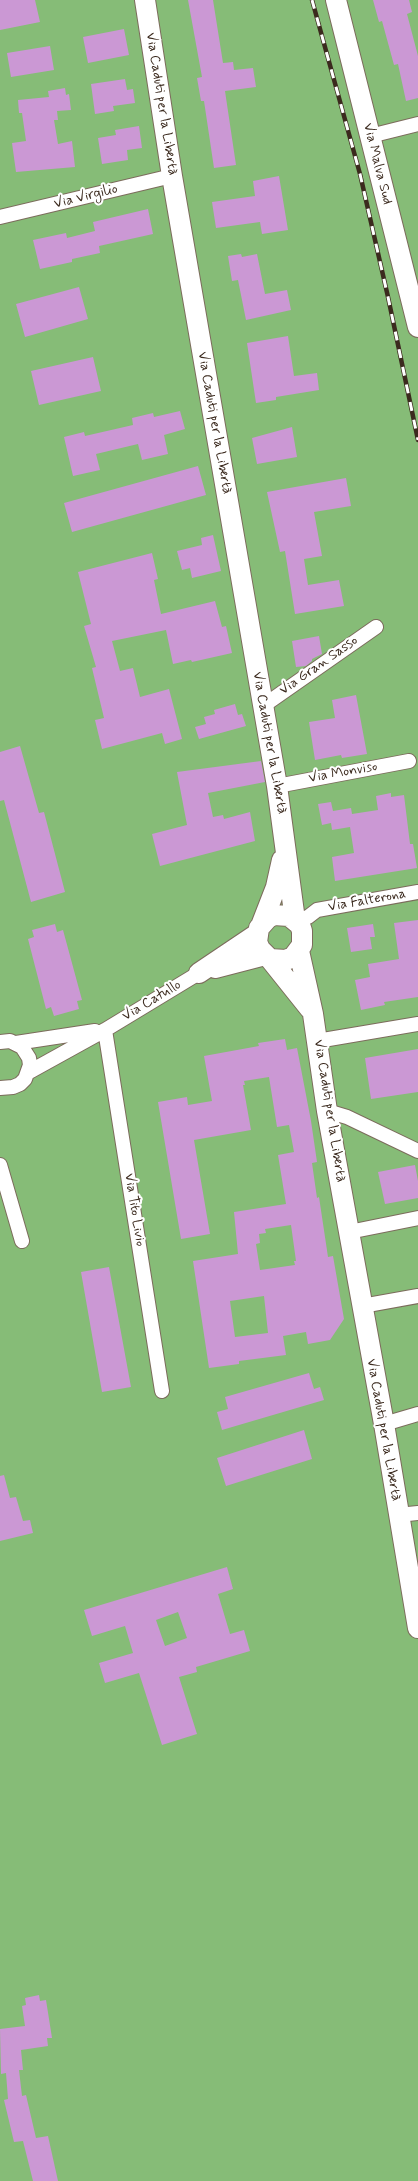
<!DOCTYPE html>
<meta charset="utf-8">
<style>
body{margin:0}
canvas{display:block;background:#f5e6d0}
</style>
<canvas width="418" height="2181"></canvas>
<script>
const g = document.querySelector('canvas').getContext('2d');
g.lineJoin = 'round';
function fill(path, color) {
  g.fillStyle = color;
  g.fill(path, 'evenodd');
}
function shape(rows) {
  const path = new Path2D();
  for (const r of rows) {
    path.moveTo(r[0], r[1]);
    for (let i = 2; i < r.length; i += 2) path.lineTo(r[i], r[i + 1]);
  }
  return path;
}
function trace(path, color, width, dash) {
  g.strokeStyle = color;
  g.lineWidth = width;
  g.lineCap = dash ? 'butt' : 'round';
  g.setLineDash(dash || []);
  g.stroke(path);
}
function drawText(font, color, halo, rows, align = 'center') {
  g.font = font + ' Mynerve,sans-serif';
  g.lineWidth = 4;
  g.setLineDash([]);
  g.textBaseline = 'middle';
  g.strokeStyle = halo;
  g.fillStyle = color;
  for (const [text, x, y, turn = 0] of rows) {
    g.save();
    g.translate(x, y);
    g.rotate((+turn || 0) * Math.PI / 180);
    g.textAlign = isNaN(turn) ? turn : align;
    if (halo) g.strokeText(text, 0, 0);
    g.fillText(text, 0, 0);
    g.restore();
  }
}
const forest = shape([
 [0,0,418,0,418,2181,0,2181]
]);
const building = shape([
 [0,0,35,0,40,22,0,30],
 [188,0,213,0,223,63,233,62,234,70,253,68,256,87,225,91,236,165,214,168,204,101,201,101,197,78,202,77],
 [373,0,409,0,412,12,407,14,418,56,418,98,406,101,398,64,394,65,382,21,379,22],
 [124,29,129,55,88,63,83,37],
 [50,46,54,70,11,77,7,53],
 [125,79,127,90,133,89,135,103,113,106,114,111,95,114,91,84],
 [65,88,66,95,69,94,71,110,57,111,58,120,54,120,58,144,72,141,75,167,16,172,12,143,26,141,22,113,19,113,18,100,49,97,48,91],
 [139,126,142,148,127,150,128,160,102,164,98,138,116,135,115,130],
 [279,176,288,230,262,234,260,222,216,228,212,202,255,196,253,181],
 [148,209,153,234,99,246,100,253,72,259,72,262,40,269,33,240,66,233,67,238,95,231,93,222],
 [241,254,242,257,257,254,265,294,287,290,291,310,246,320,238,280,232,281,228,256],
 [79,287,88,319,25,337,16,304],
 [288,336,294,376,317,373,319,390,276,397,276,400,256,403,247,343],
 [93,357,101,391,39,405,31,371],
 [180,411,185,429,164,435,168,454,142,460,138,444,96,454,100,470,73,476,64,437,84,432,85,436,133,425,132,418,153,413,154,417],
 [292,427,297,457,257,464,252,438],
 [198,466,206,495,72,532,64,503],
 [346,478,351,506,314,512,322,556,304,559,308,585,339,580,344,606,295,614,285,551,280,552,267,492],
 [213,535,221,571,192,578,190,568,182,570,177,551,202,545,201,538],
 [152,553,158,579,154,580,161,614,215,601,222,627,226,626,232,653,192,662,191,660,173,664,166,630,112,641,120,671,133,668,140,697,169,689,182,739,165,744,162,733,102,749,95,720,104,718,92,668,96,667,84,626,91,624,78,572],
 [319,636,322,654,312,659,312,661,306,666,296,667,292,641],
 [356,695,367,754,342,758,341,755,315,760,309,722,335,718,332,700],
 [235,704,238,715,242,714,246,726,199,739,195,727,206,724,204,717,215,714,214,710],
 [20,746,39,813,44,812,65,892,31,902,4,800,0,801,0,752],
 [261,761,265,782,208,793,213,817,223,815,224,819,250,812,255,841,160,866,152,834,187,825,177,772],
 [391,793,391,797,404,795,410,844,413,844,417,868,335,881,332,857,354,853,350,827,332,830,331,823,322,825,318,804,331,802,333,811,351,808,352,814,378,810,376,796],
 [418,920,418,997,384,1002,385,1005,361,1010,355,980,370,977,368,964,399,959,394,923],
 [55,924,57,932,63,930,82,1000,77,1001,79,1009,54,1016,51,1007,46,1009,28,939,34,937,32,930],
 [373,924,375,937,370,937,372,949,351,952,347,928],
 [285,1039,287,1050,297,1048,311,1121,317,1162,312,1163,317,1198,319,1197,328,1257,333,1256,344,1319,330,1340,308,1344,306,1332,283,1336,286,1355,239,1361,239,1364,209,1368,193,1261,238,1254,234,1212,286,1204,278,1155,294,1152,289,1125,277,1127,269,1077,244,1081,245,1085,243,1085,251,1130,194,1140,210,1234,181,1239,158,1102,187,1097,188,1105,212,1101,204,1056,259,1046,258,1043],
 [291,1225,296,1261,294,1261,295,1265,260,1270,256,1244,260,1243,259,1234,266,1233,265,1229],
 [264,1296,268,1333,235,1337,230,1301],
 [418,1049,418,1092,371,1099,365,1058],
 [415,1165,418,1181,418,1198,385,1204,378,1172],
 [109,1267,131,1387,102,1392,81,1272],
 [309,1373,314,1389,320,1387,324,1400,222,1430,217,1412,228,1409,225,1397],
 [304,1430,312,1459,226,1486,217,1458],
 [4,1475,10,1498,16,1497,23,1521,30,1520,33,1533,0,1541,0,1476],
 [227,1567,233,1589,218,1594,230,1634,244,1630,250,1651,196,1667,197,1672,179,1677,197,1734,162,1745,139,1673,105,1683,99,1663,133,1653,125,1626,92,1636,84,1610],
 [178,1612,187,1638,165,1646,156,1620],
 [39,1995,40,2001,46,2000,52,2038,47,2038,48,2046,21,2050,23,2070,19,2070,22,2096,26,2095,36,2138,48,2136,58,2181,33,2181,23,2141,14,2142,4,2100,8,2099,6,2073,1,2074,0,2029,25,2026,22,2006,26,2005,25,1998]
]);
const street = shape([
 [370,136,418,124],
 [0,217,172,176],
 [263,706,376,627],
 [277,786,409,761],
 [295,920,308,917,317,910,418,892],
 [105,1030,162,1391],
 [317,1041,418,1024],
 [0,1042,10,1041,22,1047,29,1058,30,1065,25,1079,20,1084,13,1087,0,1088],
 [16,1043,95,1031],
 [29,1072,105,1030,199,973],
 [327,1111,347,1117,418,1151],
 [0,1165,22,1241],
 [349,1232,418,1218],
 [362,1306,418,1296],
 [384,1424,418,1414],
 [398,1515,418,1513]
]);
const secondary = shape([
 [145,0,172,176,277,786,295,920],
 [336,0,418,327],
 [262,923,276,887,282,860],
 [299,951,313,1014,327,1111,384,1424,418,1628],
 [270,959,286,960,293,957,302,945,302,931,300,925,289,916,274,915,268,918,259,928,257,942,260,949,270,959,310,1009],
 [215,968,265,955],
 [199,973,257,934]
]);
const rail = shape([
 [312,0,360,174,388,297,418,440]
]);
const streetNames = [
 ["Via Caduti per la Libertà",161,104,81],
 ["Via Malva Sud",377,164,76],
 ["Via Virgilio",86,197,-14],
 ["Via Caduti per la Libertà",214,423,80],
 ["Via Gran Sasso",319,666,-35],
 ["Via Caduti per la Libertà",269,743,80],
 ["Via Monviso",343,773,-10],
 ["Via Falterona",367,901,-10],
 ["Via Catullo",152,1001,-31],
 ["Via Caduti per la Libertà",329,1111,81],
 ["Via Tito Livio",134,1210,81],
 ["Via Caduti per la Libertà",383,1430,80]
];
fill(forest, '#86bc77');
fill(building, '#cb98d4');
trace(street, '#7c6c5c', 16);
trace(secondary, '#7c6c5c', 22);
trace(street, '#fff', 14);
trace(secondary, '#fff', 20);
trace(rail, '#3b2a1e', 4.5);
trace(rail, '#fff', 3, [9]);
drawText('14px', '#3b2a1e', '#fff', streetNames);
</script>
